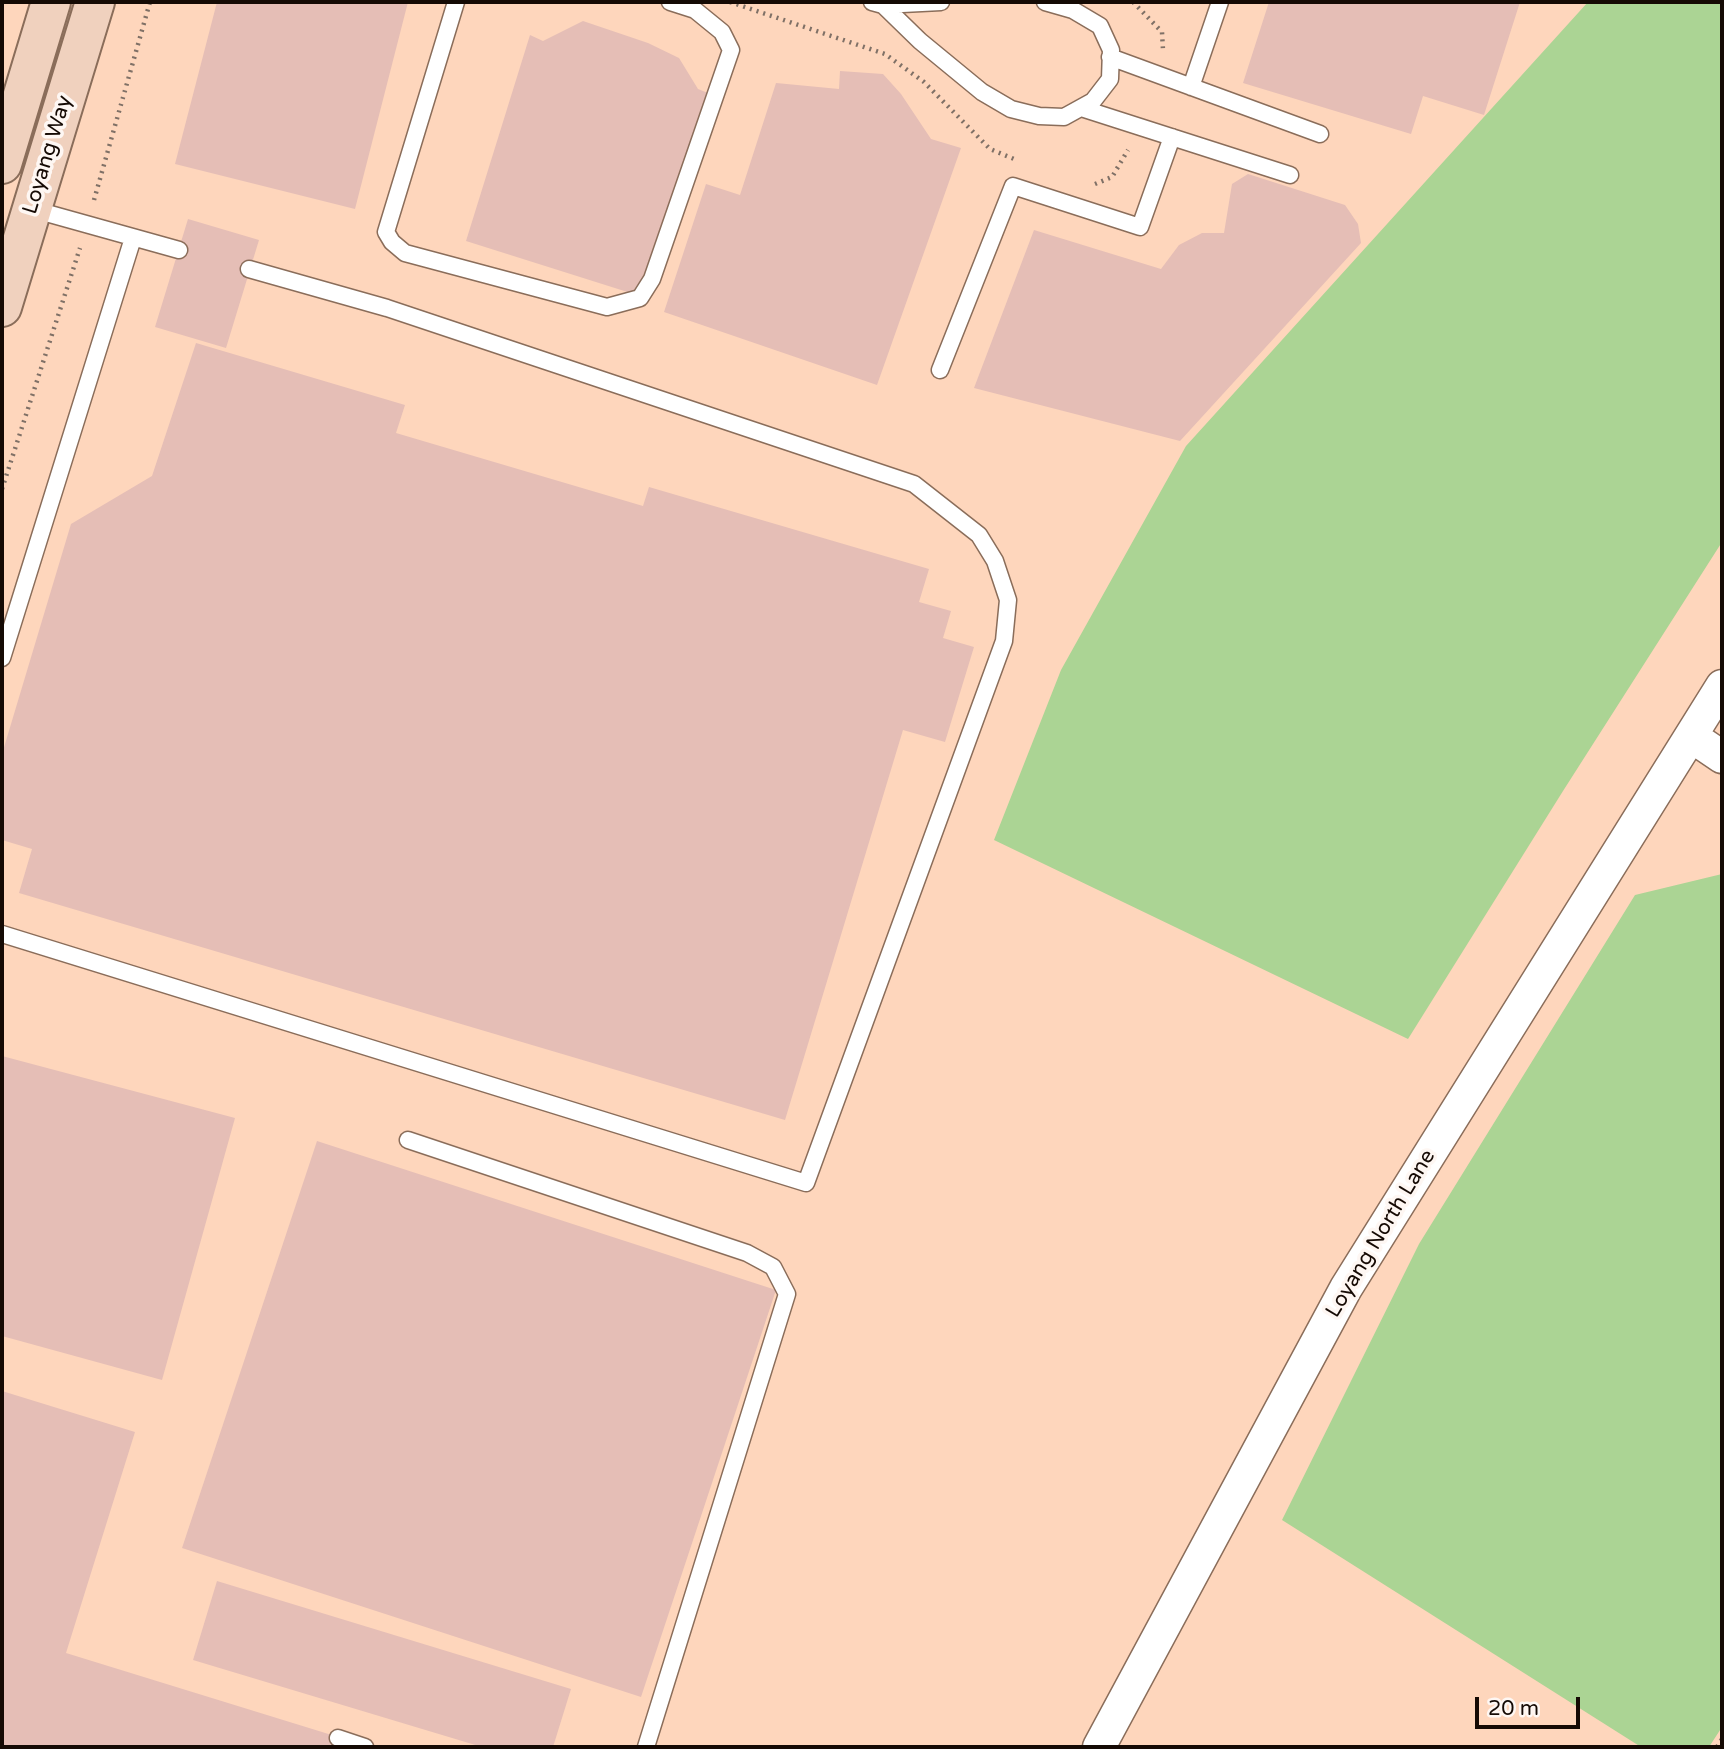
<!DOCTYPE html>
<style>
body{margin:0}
#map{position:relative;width:1724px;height:1749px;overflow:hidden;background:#fbe7da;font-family:"Varela Round",sans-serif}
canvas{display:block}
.frame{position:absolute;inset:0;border:4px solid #150a04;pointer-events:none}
.scale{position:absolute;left:1475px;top:1697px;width:105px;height:32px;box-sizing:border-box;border:4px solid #150a04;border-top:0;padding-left:9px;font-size:21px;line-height:24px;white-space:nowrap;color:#150a04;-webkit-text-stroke:5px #fef7f3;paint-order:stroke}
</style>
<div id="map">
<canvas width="1724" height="1749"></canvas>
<div class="frame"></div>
<div class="scale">20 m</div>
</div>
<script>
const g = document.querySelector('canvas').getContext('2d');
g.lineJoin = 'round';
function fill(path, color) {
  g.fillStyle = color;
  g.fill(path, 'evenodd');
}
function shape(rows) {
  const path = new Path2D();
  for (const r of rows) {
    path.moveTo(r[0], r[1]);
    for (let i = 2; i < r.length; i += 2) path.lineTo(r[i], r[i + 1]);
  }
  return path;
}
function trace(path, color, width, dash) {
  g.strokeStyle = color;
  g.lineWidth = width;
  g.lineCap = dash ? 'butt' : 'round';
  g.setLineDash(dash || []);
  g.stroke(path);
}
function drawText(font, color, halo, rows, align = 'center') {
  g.font = font + ' "Varela Round",sans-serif';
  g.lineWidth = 7;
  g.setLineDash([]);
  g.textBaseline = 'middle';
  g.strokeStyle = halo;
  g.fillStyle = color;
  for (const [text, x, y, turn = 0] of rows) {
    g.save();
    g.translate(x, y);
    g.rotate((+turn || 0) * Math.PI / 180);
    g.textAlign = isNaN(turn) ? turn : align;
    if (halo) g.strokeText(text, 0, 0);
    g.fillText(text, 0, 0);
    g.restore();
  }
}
const built = shape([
 [2,2,1722,2,1722,1747,2,1747]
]);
const green = shape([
 [1588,2,1722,2,1722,542,1563,791,1408,1039,994,840,1061,670,1186,446],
 [1722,874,1722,1727,1709,1747,1641,1747,1282,1520,1419,1244,1635,895]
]);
const building = shape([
 [217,2,408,2,355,209,175,164],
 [1269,2,1520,2,1484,115,1423,96,1411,134,1243,83],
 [583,21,648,43,679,58,698,89,708,93,637,295,466,241,530,35,543,41],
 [840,71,883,74,901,94,931,139,961,148,877,385,664,312,706,184,740,195,776,83,839,89],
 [1248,174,1345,205,1358,224,1361,243,1180,441,974,388,1034,230,1161,269,1179,245,1202,233,1224,233,1232,184],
 [188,219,259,240,226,348,155,327],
 [196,343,405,405,396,433,643,506,649,487,929,569,919,602,951,611,943,638,974,647,945,742,903,730,785,1120,19,893,32,849,2,840,2,754,71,524,152,476],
 [2,1056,235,1118,162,1380,2,1336],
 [317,1141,776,1290,641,1697,182,1548],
 [2,1391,135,1432,66,1653,335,1736,332,1747,2,1747],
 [217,1581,571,1689,553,1747,482,1747,193,1660]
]);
const path = shape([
 [730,2,885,54,924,82,990,149,1014,159],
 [1133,2,1162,32,1163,50],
 [1095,184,1112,177,1128,150],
 [94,200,150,2],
 [2,489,80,248],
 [1717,1747,1722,1739]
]);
const service = shape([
 [456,2,386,232,392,242,405,253,607,307,640,298,652,279,731,50,722,32,695,10,670,2],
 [872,2,883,5,941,2],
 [883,5,920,41,982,92,1011,109,1039,116,1064,117,1093,101,1110,79,1111,50,1100,26,1073,10,1045,2],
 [1110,57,1320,134],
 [1191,87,1220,2],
 [1081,108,1290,175],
 [32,209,179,250],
 [940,370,1013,186,1140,227,1172,137],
 [2,658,133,238],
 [2,934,806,1183,1004,641,1008,600,995,561,979,535,914,484,387,308,249,269],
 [408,1140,747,1253,773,1267,787,1294,646,1747],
 [338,1738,365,1747]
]);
const minor = shape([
 [1691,736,1722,757],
 [1099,1747,1346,1288,1722,686]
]);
const secondary = shape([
 [2,164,51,2],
 [2,307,95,2]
]);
const streetNames = [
 ["Loyang Way",48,155,-73],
 ["Loyang North Lane",1381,1234,-59]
];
fill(built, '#fed6bc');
fill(green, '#abd494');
fill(building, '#e5beb6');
trace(service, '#8a6d5a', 19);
trace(minor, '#8a6d5a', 35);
trace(secondary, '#8a6d5a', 42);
trace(path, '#7f7066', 4.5, [2, 5]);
trace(service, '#fff', 16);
trace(minor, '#fff', 32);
trace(secondary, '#f0d1be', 38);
drawText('21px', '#150a04', '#fef7f3', streetNames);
</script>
